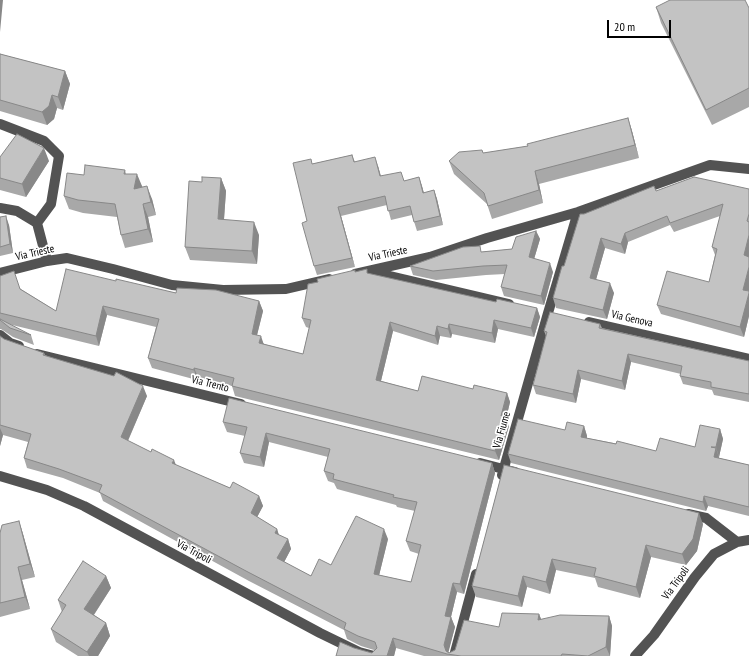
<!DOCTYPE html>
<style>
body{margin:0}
#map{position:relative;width:749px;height:656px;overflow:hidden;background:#fff;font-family:"PT Sans Narrow",sans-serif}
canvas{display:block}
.scale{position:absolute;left:607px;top:20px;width:64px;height:18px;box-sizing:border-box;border:2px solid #000;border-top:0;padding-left:5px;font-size:12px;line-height:14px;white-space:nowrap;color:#000;-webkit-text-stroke:3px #fff;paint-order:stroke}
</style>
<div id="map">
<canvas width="749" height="656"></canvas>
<div class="scale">20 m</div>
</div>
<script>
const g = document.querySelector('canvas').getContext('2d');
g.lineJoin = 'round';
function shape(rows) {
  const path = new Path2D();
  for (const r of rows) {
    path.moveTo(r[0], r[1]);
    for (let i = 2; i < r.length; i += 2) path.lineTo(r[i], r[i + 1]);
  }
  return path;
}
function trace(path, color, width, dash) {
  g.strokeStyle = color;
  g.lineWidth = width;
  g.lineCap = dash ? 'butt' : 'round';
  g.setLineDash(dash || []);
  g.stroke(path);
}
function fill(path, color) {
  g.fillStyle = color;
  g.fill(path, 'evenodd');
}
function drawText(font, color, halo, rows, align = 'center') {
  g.font = font + ' "PT Sans Narrow",sans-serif';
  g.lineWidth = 3.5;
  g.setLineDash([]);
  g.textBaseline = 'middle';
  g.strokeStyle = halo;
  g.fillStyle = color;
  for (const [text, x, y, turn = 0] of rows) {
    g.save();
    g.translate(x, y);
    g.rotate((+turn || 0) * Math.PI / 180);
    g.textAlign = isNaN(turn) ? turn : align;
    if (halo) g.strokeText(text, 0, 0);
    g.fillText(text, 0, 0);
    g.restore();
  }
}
const minor = shape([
 [0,124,44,141,59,156,51,204,37,223],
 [0,208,17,211,37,223,47,261],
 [373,272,509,304],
 [0,273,47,261,67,258,113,269,172,285,223,290,286,289,329,279],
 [355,274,430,257,487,238,578,212,710,165,749,169],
 [589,322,749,359],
 [0,335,10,343,19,346],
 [37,354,241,404],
 [480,463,515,472],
 [502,475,548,313,578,212],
 [0,476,47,490,84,506,320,633,359,652,374,656],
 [688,514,706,518,737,542],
 [454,656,476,574],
 [635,656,654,635,695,577,714,554,737,542,749,540]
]);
const wall = shape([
 [656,7,749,8,749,107,712,125,661,23],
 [0,54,65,71,70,84,63,110,57,108,54,119,47,125,0,111],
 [628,118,632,131,639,158,539,184,543,203,492,219,487,204,454,174,449,161,484,153,528,146],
 [352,155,355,162,378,166,381,176,405,181,419,177,424,193,434,190,437,199,443,225,417,231,412,215,391,220,387,205,341,216,355,267,317,275,314,266,307,221,312,164],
 [0,157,49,161,26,197,0,190],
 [125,170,126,174,142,186,152,199,156,215,148,217,153,242,125,248,121,235,117,217,83,213,69,209,64,196,84,175],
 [221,178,226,191,224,220,259,235,257,264,190,260,185,247,202,182],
 [749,189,749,316,744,337,661,314,657,305,709,282,715,255,712,247,720,216,674,232,670,225,628,242,625,254,605,248,596,279,614,293,607,319,556,308,553,298,584,214,656,191],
 [0,217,9,225,13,253,0,256],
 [536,231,540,239,534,259,553,272,544,305,504,296,501,287,505,274,486,275,436,280,413,275,410,266,482,252,512,249],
 [355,272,369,274,496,302,537,308,540,317,534,337,498,329,495,343,452,334,451,338,440,336,438,345,393,331,381,381,418,391,473,389,507,393,510,402,506,419,509,426,499,460,235,396,232,386,198,377,197,380,152,368,148,358,156,327,107,315,99,346,8,324,31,335,34,345,13,337,1,329,0,329,0,276,56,311,116,281,176,293,259,301,263,311,257,335,264,344,303,354,309,328,306,327,302,318],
 [600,324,602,328,749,361,749,402,714,395,712,390,683,384,680,376,681,374,631,362,625,390,581,379,576,403,536,394,533,385,546,336,544,331],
 [0,336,4,339,44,353,45,355,147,396,128,441,176,465,230,488,259,496,263,506,257,517,277,529,279,535,288,539,291,549,284,562,311,576,331,565,388,539,379,575,411,582,419,554,410,551,406,541,415,511,397,507,396,505,337,489,334,483,328,481,324,471,328,457,269,442,264,467,244,463,240,453,245,436,227,432,223,422,492,463,495,473,464,594,457,592,451,617,455,627,448,652,449,653,455,650,499,627,539,614,541,619,609,616,612,626,610,656,424,656,396,648,394,656,336,656,354,648,372,653,374,650,361,646,347,639,344,630,249,581,103,501,100,493,63,478,27,468,24,458,28,442,3,435,0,446],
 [584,426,587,436,587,438,656,451,695,447,720,429,723,439,719,457,719,458,749,465,749,516,708,506,706,511,511,463,508,454,565,430],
 [504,465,703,524,697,551,686,565,651,557,640,598,598,587,595,578,556,570,550,594,527,587,522,607,476,597,472,586],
 [19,521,23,534,35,577,22,580,30,609,0,617,0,533],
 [106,576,111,588,94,615,106,623,110,636,98,656,78,656,56,642,51,629,62,612,58,600]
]);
const shadedWall = shape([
 [0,0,3,0,0,32],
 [65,71,70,84,63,110,58,97],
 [52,95,57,108,54,119,47,125,42,112],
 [628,118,632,131,639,158,635,145],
 [44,148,49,161,26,197,22,184],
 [375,157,378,166,383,185,380,176],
 [535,171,539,184,543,203,539,190],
 [137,174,142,186,139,202,134,189],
 [419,177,422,186,426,202,423,193],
 [221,178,226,191,223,232,218,219],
 [147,186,152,199,156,215,151,202],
 [434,190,437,199,443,225,440,216],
 [143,204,148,217,153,242,148,229],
 [338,207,341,216,355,267,352,258],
 [6,216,9,225,13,253,10,244],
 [254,222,259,235,257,264,252,251],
 [536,231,540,239,532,266,529,257],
 [625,233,628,242,625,254,621,244],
 [749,235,749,258,744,255],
 [601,238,605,248,594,287,590,278],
 [550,263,553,272,544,305,541,296],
 [749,267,749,291,743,290],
 [610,283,614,293,607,319,603,310],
 [749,293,749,316,744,337,740,327],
 [259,301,263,311,255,343,252,334],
 [103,306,107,315,99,346,96,336],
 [537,308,540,317,534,337,531,328],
 [494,320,498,329,495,343,492,333],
 [390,322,393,331,379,389,376,380],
 [449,324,452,334,451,338,448,329],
 [437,326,440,336,438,345,435,336],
 [261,336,264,345,259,343],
 [628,354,631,362,625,390,622,381],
 [194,368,198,377,197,380,194,370],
 [578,370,581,379,576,403,573,394],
 [143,386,147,396,125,447,121,437],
 [507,393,510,402,506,419,509,426,499,460,495,451,501,416],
 [584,426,587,436,585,447,581,437],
 [0,428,3,435,0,446],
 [720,429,723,439,719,457,716,447],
 [266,433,269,442,264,467,260,457],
 [716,448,719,458,714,457],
 [174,460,178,470,172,463],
 [492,463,495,473,464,594,460,584],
 [259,496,263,506,254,523,251,513],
 [704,496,708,506,706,511,703,502],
 [699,513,703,524,697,551,686,565,682,554],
 [19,521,23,534,35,577,30,564],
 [277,529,280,539,275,533],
 [384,529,388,539,377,584,374,574],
 [288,539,291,549,281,568,277,558],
 [646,545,651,557,640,598,636,587],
 [552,559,556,570,550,594,546,582],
 [18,567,22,580,30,609,25,597],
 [106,576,111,588,89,622,84,609],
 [523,576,527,587,522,607,518,596],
 [453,583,457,592,449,625,445,616],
 [539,614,543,624,538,620],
 [609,616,612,626,610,656,606,647],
 [451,617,455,627,448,654,447,654,444,645],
 [106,623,110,636,98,656,89,656,87,652],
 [393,638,396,648,394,656,387,656]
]);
const building = shape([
 [670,0,745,0,749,8,749,88,706,110,656,7,670,0],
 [0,54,65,71,58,97,52,95,49,106,42,112,0,100,0,54],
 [628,118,635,145,535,171,539,190,488,206,484,193,449,161,459,152,482,150,483,153,528,146,527,144,628,118],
 [17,134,44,148,22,184,0,178,0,157,17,134],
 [352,155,354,162,375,157,380,176,401,172,404,181,419,177,423,193,434,190,440,216,414,222,410,206,388,211,385,196,338,207,352,258,314,266,302,223,307,221,293,163,311,159,312,164,352,155],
 [85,165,125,170,124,174,137,174,134,189,147,186,151,202,143,204,148,229,121,235,115,204,78,200,64,196,67,173,84,175,85,165],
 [202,177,221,178,218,219,254,222,252,251,185,247,189,181,202,182,202,177],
 [694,177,749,189,749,214,747,221,749,222,749,235,744,255,749,257,749,267,743,290,749,291,749,293,740,327,657,305,667,271,709,282,717,249,712,247,723,204,670,223,667,216,625,233,621,244,601,238,590,278,610,283,603,310,553,298,562,266,564,266,580,214,584,214,654,186,656,191,694,177],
 [6,216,10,244,0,247,0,217,6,216],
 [536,231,529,257,550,263,541,296,501,287,507,265,483,266,433,271,410,266,463,247,480,246,481,252,512,249,516,237,536,231],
 [66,269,116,281,116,279,176,293,177,288,216,290,259,301,252,334,261,336,259,343,303,354,311,320,302,318,308,284,318,282,317,279,355,270,355,272,367,269,367,273,496,302,497,299,537,308,531,328,494,320,492,333,449,324,448,329,437,326,435,336,390,322,376,380,418,391,422,376,473,389,474,385,507,393,501,416,505,417,495,451,232,386,234,378,194,368,194,370,148,358,159,319,103,306,96,336,0,313,0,276,14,271,20,289,56,311,66,269],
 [550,312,600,324,599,328,749,361,749,394,711,387,711,382,680,376,682,366,628,354,622,381,578,370,573,394,533,385,547,332,544,331,550,312],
 [0,319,31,335,10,328,0,320,0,319],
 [0,336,4,339,44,353,43,355,114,376,116,372,143,386,121,437,151,452,152,449,174,460,172,463,230,488,233,482,259,496,251,513,277,529,275,533,288,539,277,558,311,576,319,559,331,565,356,516,384,529,374,574,411,582,421,545,406,541,417,502,393,497,394,495,333,479,334,474,324,471,330,449,266,433,260,457,240,453,247,427,223,422,229,398,492,463,460,584,453,583,445,616,451,617,444,645,446,651,449,653,455,650,464,620,499,627,502,613,539,614,538,620,560,615,609,616,606,647,588,656,562,654,561,656,461,656,447,654,393,638,387,656,336,656,340,642,354,648,372,653,377,648,375,642,358,636,344,629,346,623,246,571,99,492,102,485,59,469,24,458,31,434,0,425,0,336],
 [518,419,565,430,567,422,584,426,581,437,616,444,617,441,656,451,660,438,695,447,700,425,720,429,716,447,711,447,716,448,714,457,749,465,749,507,704,496,703,502,508,454,518,419],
 [504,465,699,513,693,539,682,554,646,545,636,587,594,576,596,568,552,559,546,582,523,576,518,596,472,586,504,465],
 [19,521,30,564,18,567,25,597,0,603,0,533,2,525,19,521],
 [83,561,106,576,84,609,106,623,87,652,51,629,66,605,58,600,83,561]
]);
const streetNames = [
 ["Via Trieste",35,253,-13],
 ["Via Trieste",388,254,-12],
 ["Via Genova",632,319,13],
 ["Via Trento",210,384,14],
 ["Via Fiume",502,430,-74],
 ["Via Tripoli",194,552,28],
 ["Via Tripoli",676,583,-54]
];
trace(minor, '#535353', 10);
fill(wall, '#a8a8a8');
fill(shadedWall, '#888');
fill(building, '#c3c3c3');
trace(building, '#888', 1);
drawText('11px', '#000', '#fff', streetNames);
</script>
